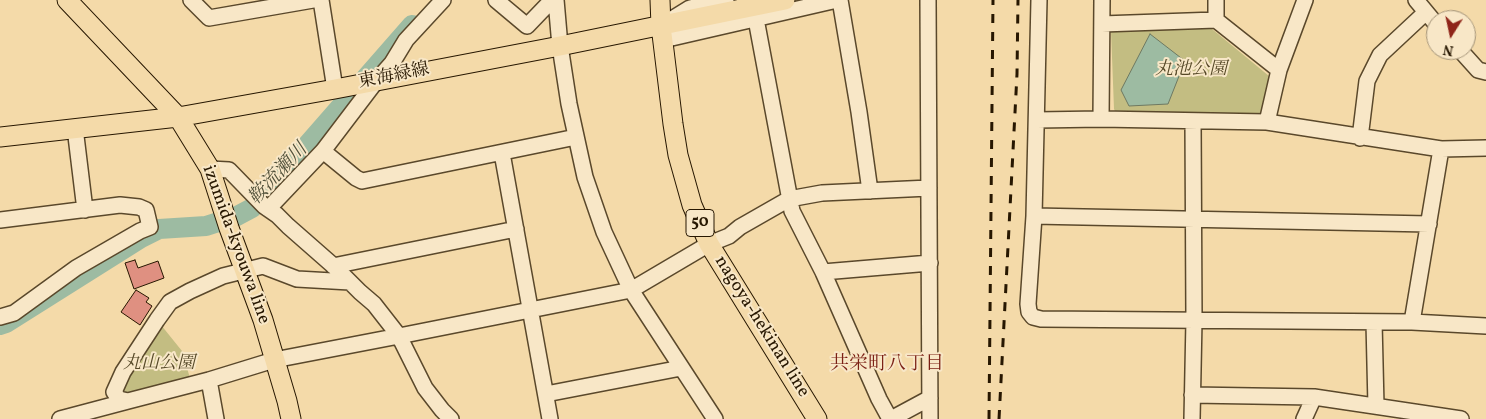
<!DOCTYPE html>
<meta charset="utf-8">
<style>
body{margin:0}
#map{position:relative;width:1486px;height:419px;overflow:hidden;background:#f4daa9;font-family:Vollkorn,serif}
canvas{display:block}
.north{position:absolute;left:1426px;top:10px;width:50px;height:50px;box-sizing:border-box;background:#f8e7c7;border:1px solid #a49478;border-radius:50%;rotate:190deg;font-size:14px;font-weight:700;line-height:20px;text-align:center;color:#271701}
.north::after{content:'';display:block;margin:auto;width:18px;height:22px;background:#8f2418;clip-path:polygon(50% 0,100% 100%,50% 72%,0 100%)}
</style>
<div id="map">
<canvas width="1486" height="419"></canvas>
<div class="north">N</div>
</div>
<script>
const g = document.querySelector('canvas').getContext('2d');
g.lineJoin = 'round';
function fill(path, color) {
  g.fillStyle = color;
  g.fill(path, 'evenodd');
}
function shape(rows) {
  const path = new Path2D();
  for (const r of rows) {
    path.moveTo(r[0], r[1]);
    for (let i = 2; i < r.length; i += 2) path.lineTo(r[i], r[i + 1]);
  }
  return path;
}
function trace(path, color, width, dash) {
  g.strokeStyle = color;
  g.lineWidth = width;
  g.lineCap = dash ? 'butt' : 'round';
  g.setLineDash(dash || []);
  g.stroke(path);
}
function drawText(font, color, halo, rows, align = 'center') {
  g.font = font + ' Vollkorn,"Noto Serif JP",serif';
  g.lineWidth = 4;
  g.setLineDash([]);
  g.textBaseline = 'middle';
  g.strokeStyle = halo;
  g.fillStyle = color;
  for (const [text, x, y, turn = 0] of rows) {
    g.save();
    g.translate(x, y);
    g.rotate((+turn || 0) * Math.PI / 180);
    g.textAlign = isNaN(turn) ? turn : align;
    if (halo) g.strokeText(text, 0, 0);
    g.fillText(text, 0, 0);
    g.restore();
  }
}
const green = shape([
 [1116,28,1212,29,1269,76,1271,82,1264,114,1116,113,1114,109,1111,31],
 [157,320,182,351,192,385,119,399,123,372]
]);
const water = shape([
 [1150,34,1185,61,1168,104,1129,106,1121,90,1150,34]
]);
const river = shape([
 [0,325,6,323,141,238,159,229,206,226,237,216,252,208,412,25]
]);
const building = shape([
 [135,260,138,268,158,261,164,278,134,289,125,263,135,260],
 [136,290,149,298,146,302,152,306,140,325,121,312,136,290]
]);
const minor = shape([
 [191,0,209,18,313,0],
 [321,0,335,89],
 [496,0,527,26,552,0],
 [556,0,560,46,569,104,585,177,604,232,631,290,715,419],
 [840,0,859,112,870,191],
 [928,0,930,419],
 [1039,0,1034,216,1028,304,1029,312,1033,317,1041,319,1412,322,1486,326],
 [1216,0,1216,20],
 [1416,0,1436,24],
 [756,19,792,211,823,272,879,399,890,419],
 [669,21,690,8,726,0],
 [1102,24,1216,20,1279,70],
 [663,40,837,0],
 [1460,50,1478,70,1486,72],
 [1101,119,1102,0],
 [1037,120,1101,119,1267,122,1441,149,1486,148],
 [1267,122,1279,70,1305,0],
 [75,128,85,210],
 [1360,138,1367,81,1380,55,1425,13],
 [323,151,356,178,362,181,576,137],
 [502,153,550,419],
 [210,169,229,170,264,206,277,215,288,226,337,269,360,292,374,304,399,336,274,360,209,380,128,401,119,399,114,392,123,372,157,320,170,302,190,291,223,276,263,266,297,279,350,282],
 [268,209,323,151,377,80,392,63,406,40,443,0],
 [1034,216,1429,224],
 [0,220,120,205,139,207,146,210,150,227,140,231,76,268,14,313,0,317],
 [333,266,516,229],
 [823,272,930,263],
 [1374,322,1376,406],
 [1412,322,1441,149],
 [209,380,216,419],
 [546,394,681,368],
 [1192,395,1314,397,1461,419],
 [60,419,128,401],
 [451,419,442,410,425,388,399,336,631,290,709,244,729,236,740,227,789,199,822,193,929,188],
 [891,419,930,398],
 [1192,419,1194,320,1193,121],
 [1304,419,1314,397]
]);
const major = shape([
 [67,0,178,117,210,169,229,228,263,320,287,401,291,419],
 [660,0,661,26,673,124,678,155,692,205,709,244,817,419],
 [0,137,178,117,335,89,560,46,785,0]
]);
const rail = shape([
 [989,419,993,0],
 [999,419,1017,74,1018,0]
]);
const shields = [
 [700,223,28]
];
const shieldNames = [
 ["50",700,223]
];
const parkNames = [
 ["丸池公園",1191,71],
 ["丸山公園",159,365]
];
const streetNames = [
 ["東海緑線",394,77,-11],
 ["izumida-kyouwa line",235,245,70],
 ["nagoya-hekinan line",761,327,58]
];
const waterNames = [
 ["鞍流瀬川",279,175,-47]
];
const neighbourhoodNames = [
 ["共栄町八丁目",887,366]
];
fill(green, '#c3bd82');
fill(water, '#9dbba2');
trace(water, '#6e7962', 1);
trace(river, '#9dbba2', 20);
fill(building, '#df9081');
trace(building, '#271701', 1);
trace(minor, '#5a482b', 18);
trace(major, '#271701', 21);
trace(minor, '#f8e7c7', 15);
trace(major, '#f4daa9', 19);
trace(rail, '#271701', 3, [9, 9]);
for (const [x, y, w] of shields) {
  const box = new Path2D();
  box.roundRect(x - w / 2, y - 13.5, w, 27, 4);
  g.fillStyle = '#f8e7c7';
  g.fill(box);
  trace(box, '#271701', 1);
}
drawText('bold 16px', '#271701', null, shieldNames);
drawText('italic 18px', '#564928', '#f8e7c7', parkNames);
drawText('18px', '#271701', '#f8e7c7', streetNames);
drawText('italic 19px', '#505039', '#f8e7c7', waterNames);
drawText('19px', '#7a1f14', '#f8e7c7', neighbourhoodNames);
</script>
